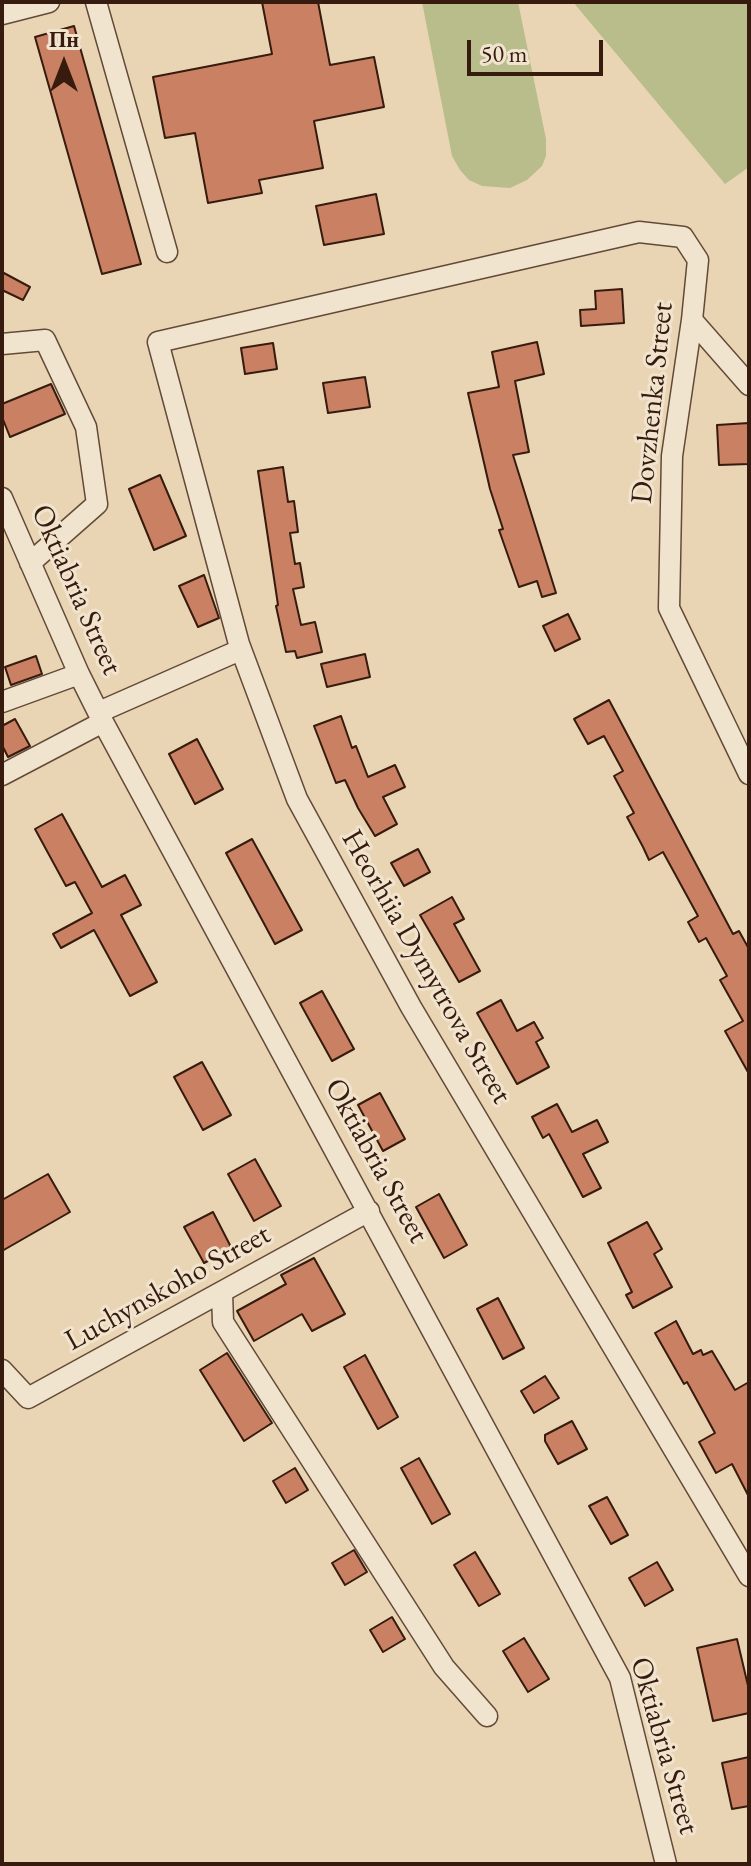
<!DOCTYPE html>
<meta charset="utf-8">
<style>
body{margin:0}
#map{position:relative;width:751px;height:1866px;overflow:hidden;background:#e9d5b4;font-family:"EB Garamond",serif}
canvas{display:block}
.frame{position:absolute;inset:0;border:4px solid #361b0e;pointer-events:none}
.north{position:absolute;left:24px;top:24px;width:80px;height:80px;-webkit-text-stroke:6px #f1e4ce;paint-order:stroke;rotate:0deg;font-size:22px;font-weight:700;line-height:32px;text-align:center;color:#361b0e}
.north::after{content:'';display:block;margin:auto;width:28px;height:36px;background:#361b0e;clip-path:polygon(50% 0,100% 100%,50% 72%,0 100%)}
.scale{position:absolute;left:467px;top:40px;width:136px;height:36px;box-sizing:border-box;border:4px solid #361b0e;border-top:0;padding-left:10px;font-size:24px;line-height:28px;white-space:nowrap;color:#361b0e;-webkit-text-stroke:6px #f1e4ce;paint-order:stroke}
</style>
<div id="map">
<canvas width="751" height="1866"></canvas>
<div class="frame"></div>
<div class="north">Пн</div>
<div class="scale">50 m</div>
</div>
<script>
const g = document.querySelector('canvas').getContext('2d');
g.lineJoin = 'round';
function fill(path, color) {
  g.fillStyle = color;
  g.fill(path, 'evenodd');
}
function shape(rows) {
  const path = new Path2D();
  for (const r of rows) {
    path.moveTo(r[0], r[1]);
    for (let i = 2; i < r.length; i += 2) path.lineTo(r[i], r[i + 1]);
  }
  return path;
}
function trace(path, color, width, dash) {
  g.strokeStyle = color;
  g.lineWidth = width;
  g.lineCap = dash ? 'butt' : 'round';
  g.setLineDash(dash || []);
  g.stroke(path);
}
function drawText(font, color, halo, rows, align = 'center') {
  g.font = font + ' "EB Garamond",serif';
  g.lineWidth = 6;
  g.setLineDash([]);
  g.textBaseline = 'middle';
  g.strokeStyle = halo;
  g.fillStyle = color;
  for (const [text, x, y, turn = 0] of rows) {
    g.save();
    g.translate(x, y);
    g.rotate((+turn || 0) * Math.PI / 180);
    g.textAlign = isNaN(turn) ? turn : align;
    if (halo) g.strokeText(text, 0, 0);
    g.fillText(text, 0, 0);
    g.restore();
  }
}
const green = shape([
 [422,2,518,2,546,139,546,156,542,166,527,180,510,188,482,186,469,180,460,170,452,156],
 [573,2,749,2,749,167,725,184]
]);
const building = shape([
 [262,2,318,2,330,65,374,57,384,107,314,121,323,168,259,180,262,193,208,203,195,133,165,138,153,77,272,54,262,2],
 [74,26,141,264,102,274,35,37,74,26],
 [376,194,384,234,324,245,316,206,376,194],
 [2,272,30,287,23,300,2,290,2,272],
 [622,289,624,323,581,326,580,310,596,309,595,291,622,289],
 [537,342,544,374,515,381,529,452,513,455,556,593,542,597,537,581,519,587,499,530,503,529,490,489,468,393,499,387,492,352,537,342],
 [273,343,277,369,245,374,241,348,273,343],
 [365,377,370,407,328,413,323,383,365,377],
 [51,384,65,414,10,437,2,417,2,404,51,384],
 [749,423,749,464,719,465,717,425,749,423],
 [283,467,288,502,294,501,298,532,290,533,295,564,300,563,304,587,293,589,301,625,315,622,322,652,297,658,295,651,286,652,276,606,278,605,258,471,283,467],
 [160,475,186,536,154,550,129,489,160,475],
 [204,575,219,618,198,627,179,586,204,575],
 [568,614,580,639,555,651,543,626,568,614],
 [365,654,370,677,327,687,321,664,365,654],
 [36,656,42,674,11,685,5,667,36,656],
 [609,700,733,934,739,931,749,949,749,1074,725,1031,743,1021,720,980,727,976,706,938,699,942,688,922,698,916,663,852,649,860,643,847,627,817,634,813,614,776,623,771,604,736,588,744,574,719,609,700],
 [341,716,352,748,356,746,368,777,395,765,405,787,383,797,397,824,375,836,358,808,345,780,336,783,314,726,341,716],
 [15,719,30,746,8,757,2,745,2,726,15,719],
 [197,739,223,789,195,804,169,754,197,739],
 [62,814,102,887,125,875,141,905,121,915,157,982,130,996,94,930,61,948,53,934,92,913,75,882,66,886,35,829,62,814],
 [252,839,302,930,275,944,226,853,252,839],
 [418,849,430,872,404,886,391,863,418,849],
 [452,897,464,919,454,924,480,971,459,982,420,915,452,897],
 [322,991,354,1049,332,1061,300,1003,322,991],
 [501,1000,517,1031,534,1022,543,1038,536,1042,549,1067,517,1084,477,1013,501,1000],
 [202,1062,231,1115,203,1130,174,1077,202,1062],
 [380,1093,405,1139,383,1151,358,1105,380,1093],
 [557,1104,572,1132,597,1120,608,1142,583,1154,601,1188,583,1197,549,1134,543,1138,532,1117,557,1104],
 [255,1159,281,1206,254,1221,228,1174,255,1159],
 [48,1174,70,1212,2,1251,2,1200,48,1174],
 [439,1194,467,1245,444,1258,416,1207,439,1194],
 [213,1212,232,1249,204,1263,184,1227,213,1212],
 [647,1222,662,1249,654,1254,672,1287,633,1308,626,1295,632,1292,608,1243,647,1222],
 [314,1258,345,1314,312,1331,302,1314,254,1341,237,1311,286,1284,281,1275,314,1258],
 [498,1298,524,1348,503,1359,477,1309,498,1298],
 [676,1321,693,1354,701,1350,703,1355,712,1351,735,1390,749,1382,749,1497,732,1464,716,1473,699,1442,715,1433,687,1382,684,1384,655,1333,676,1321],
 [227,1353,272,1423,244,1441,200,1370,227,1353],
 [365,1355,398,1417,378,1429,344,1367,365,1355],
 [545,1376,559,1398,534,1413,521,1391,545,1376],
 [572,1421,587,1449,558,1464,545,1441,545,1435,572,1421],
 [419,1458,450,1514,432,1524,401,1468,419,1458],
 [295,1468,308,1490,286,1503,273,1481,295,1468],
 [607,1497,628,1535,611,1544,589,1506,607,1497],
 [354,1550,367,1572,345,1585,332,1563,354,1550],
 [475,1552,500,1594,479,1606,454,1565,475,1552],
 [657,1562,673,1590,645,1606,629,1578,657,1562],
 [392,1617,405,1639,383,1652,370,1630,392,1617],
 [524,1638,549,1679,528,1692,503,1651,524,1638],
 [737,1639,749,1690,749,1713,713,1721,697,1648,737,1639],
 [749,1757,749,1806,732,1809,722,1763,749,1757]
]);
const minor = shape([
 [96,2,167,252],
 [2,14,49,2],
 [692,320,749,385],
 [2,344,45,340,86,427,97,504,30,563],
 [2,498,79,674,103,722,620,1678,666,1864],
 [2,702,79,674],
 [99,712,240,650],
 [749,774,669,608,672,456,692,320,698,260,683,237,639,232,158,342,239,644,297,799,411,1007,749,1576],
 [2,775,103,722],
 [222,1293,223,1322,444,1667,487,1716],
 [2,1370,28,1398,369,1211]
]);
const streetNames = [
 ["Dovzhenka Street",653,403,-84],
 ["Oktiabria Street",76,590,66],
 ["Heorhiia Dymytrova Street",426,967,60],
 ["Oktiabria Street",376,1161,61],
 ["Luchynskoho Street",168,1288,-29],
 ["Oktiabria Street",664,1746,74]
];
fill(green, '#b9bc8b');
fill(building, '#c98063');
trace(building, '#361b0e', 2);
trace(minor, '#634a38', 23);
trace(minor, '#f1e4ce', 20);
drawText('30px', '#361b0e', '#f1e4ce', streetNames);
</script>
